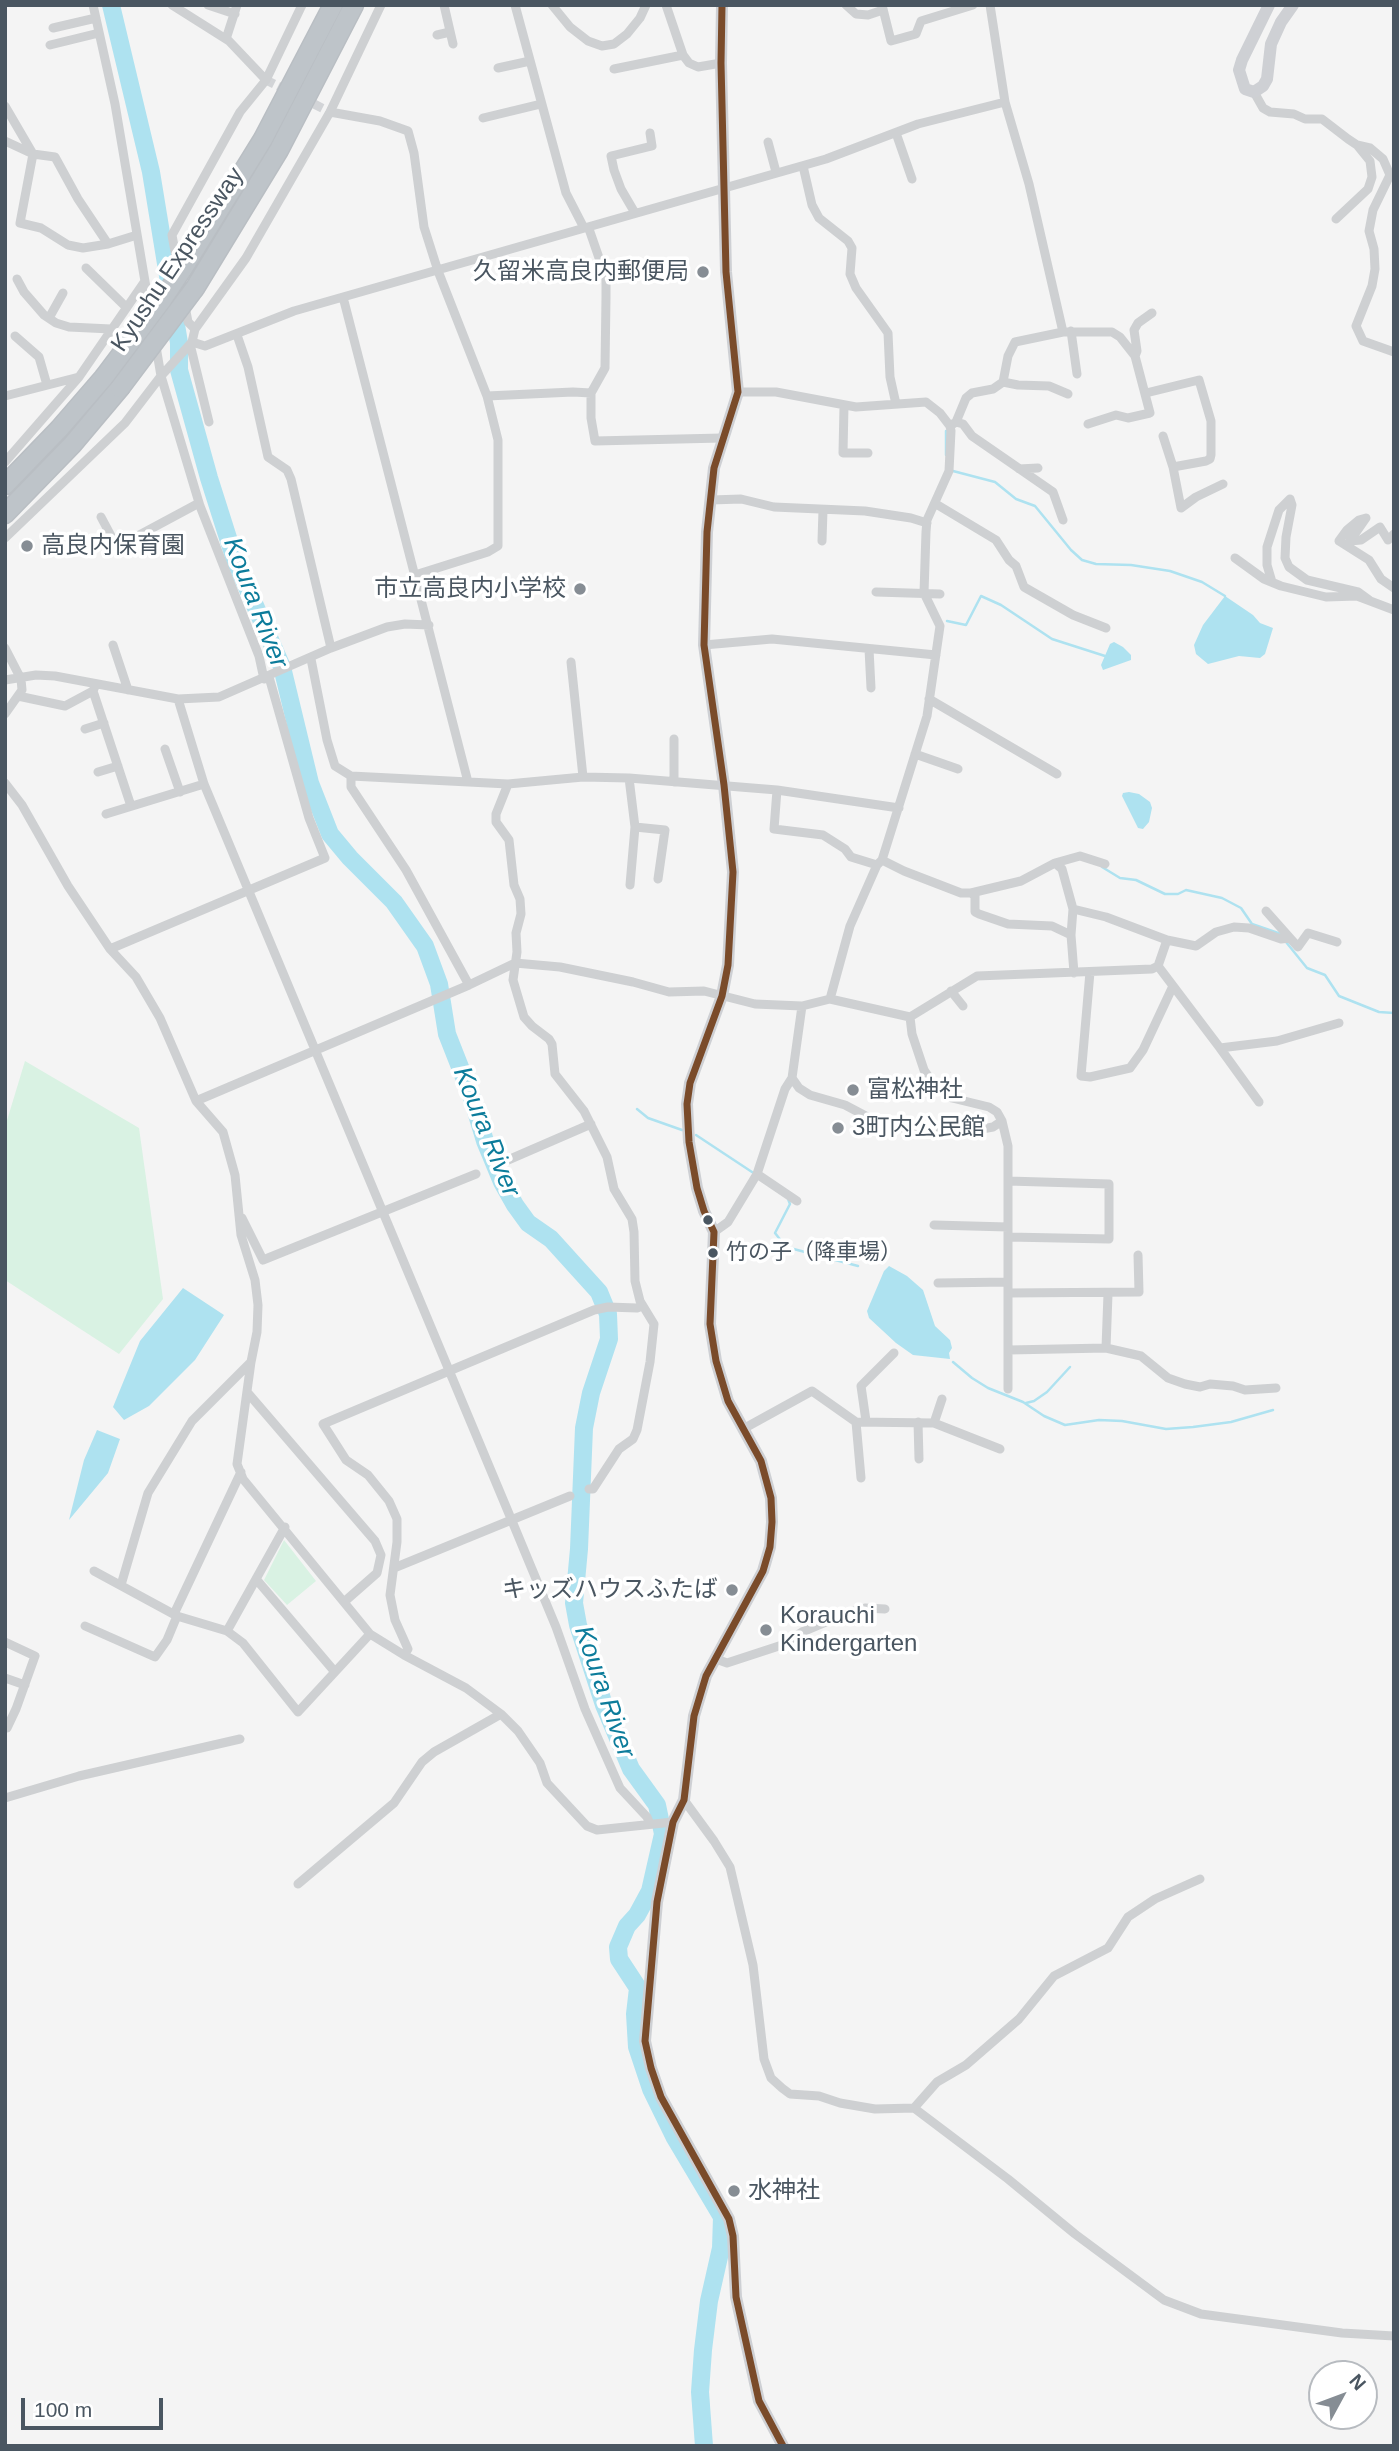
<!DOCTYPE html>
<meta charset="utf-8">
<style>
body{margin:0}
#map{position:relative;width:1399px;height:2451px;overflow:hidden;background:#f4f4f4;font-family:Helvetica,sans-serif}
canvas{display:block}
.frame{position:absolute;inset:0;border:7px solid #4a5661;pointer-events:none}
.north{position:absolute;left:1308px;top:2360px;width:70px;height:70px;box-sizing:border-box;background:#fff;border:2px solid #b7bbc0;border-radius:50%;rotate:49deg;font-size:19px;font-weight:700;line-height:28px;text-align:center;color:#4a5661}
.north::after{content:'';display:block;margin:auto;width:24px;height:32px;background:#868d94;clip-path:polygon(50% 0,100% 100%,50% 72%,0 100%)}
.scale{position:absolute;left:21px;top:2398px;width:142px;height:32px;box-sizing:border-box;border:4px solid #4a5661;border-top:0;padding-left:9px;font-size:21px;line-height:24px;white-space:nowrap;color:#4a5661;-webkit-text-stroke:5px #fff;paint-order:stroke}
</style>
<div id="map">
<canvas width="1399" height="2451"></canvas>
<div class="frame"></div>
<div class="north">N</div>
<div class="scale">100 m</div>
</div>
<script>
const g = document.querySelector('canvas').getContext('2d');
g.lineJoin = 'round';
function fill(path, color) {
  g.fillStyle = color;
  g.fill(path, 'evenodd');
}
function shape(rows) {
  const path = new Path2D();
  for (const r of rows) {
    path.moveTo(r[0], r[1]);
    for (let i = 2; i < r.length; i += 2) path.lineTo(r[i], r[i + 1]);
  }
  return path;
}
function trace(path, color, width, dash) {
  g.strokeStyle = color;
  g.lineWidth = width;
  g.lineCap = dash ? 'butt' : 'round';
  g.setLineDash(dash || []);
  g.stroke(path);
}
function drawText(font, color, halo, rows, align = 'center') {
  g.font = font + ' Helvetica,"Noto Sans JP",sans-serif';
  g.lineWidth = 7;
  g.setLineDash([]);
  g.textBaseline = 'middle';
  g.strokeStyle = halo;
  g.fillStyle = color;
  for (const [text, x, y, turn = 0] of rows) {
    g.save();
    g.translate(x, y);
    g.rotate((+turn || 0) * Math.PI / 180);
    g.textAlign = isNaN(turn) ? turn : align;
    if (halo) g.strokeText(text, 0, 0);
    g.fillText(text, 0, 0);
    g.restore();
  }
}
const green = shape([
 [25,1061,139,1128,163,1299,119,1354,5,1280,5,1127],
 [284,1540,316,1581,287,1605,264,1580]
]);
const water = shape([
 [1225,596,1253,615,1260,623,1273,628,1265,654,1260,658,1239,656,1208,664,1196,654,1194,645,1203,625],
 [1114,642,1123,647,1131,655,1131,660,1103,670,1101,665,1110,644],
 [1129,792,1139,794,1150,802,1152,808,1149,822,1143,829,1138,828,1122,796,1123,793],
 [889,1266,907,1276,923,1290,935,1326,950,1340,952,1348,949,1353,950,1359,913,1355,896,1343,869,1318,867,1311,884,1271],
 [183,1288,224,1315,195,1360,149,1406,124,1420,113,1407,140,1341],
 [97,1430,120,1439,108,1473,69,1520,84,1460]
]);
const stream = shape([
 [946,455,946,431],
 [953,471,995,482,1016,499,1035,506,1071,550,1082,560,1096,564,1131,565,1170,571,1202,582,1225,596],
 [947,621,966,625,981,596,1001,605,1052,639,1105,656],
 [1102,867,1120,878,1136,880,1165,894,1178,894,1186,890,1222,898,1241,908,1252,924,1281,934],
 [1286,942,1307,968,1325,975,1339,996,1379,1012,1394,1013],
 [637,1109,648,1118,682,1130],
 [696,1135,755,1174],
 [788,1199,790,1204,775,1233,786,1247,858,1266],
 [953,1362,972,1378,988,1388,1023,1402,1044,1416,1065,1425,1099,1420,1122,1421,1166,1429,1193,1427,1231,1422,1273,1410],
 [1026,1403,1034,1401,1047,1392,1070,1367]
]);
const river = shape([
 [111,5,151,172,179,343,179,370,209,478,235,560,282,667,310,783,330,834,350,858,394,902,425,946,439,984,447,1034,471,1095,485,1141,502,1182,515,1205,528,1223,551,1239,599,1292,608,1314,609,1339,591,1393,584,1428,579,1549,574,1603,578,1625,604,1705,631,1769,657,1805,663,1834,650,1891,637,1915,627,1926,618,1947,619,1959,638,1988,635,2014,637,2047,651,2089,675,2138,722,2217,721,2248,709,2301,703,2350,700,2392,704,2446]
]);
const streetTunnel = shape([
 [266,80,330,112]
]);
const street = shape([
 [93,5,115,104,161,376,200,506,259,656,264,679],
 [172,5,229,41,266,80],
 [208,5,235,14],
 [444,5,453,44],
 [515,5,566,193,584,228],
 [552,5,570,27,588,41,602,46,614,44,627,34,640,18,646,5],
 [846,5,856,14,868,15,883,10],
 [882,5,891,41,916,34,921,21,973,5],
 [990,5,1005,102,1029,184,1063,332],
 [53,28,96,18],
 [437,35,450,32],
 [226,39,237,5],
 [50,45,99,33],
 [683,55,689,63,698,67,721,63],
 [498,68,530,61],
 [614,69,683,55,666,5],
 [1254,92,1263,108,1270,112,1294,114,1305,119,1322,119,1348,139,1357,145,1370,148,1383,159,1390,175,1373,210,1369,231,1374,249,1375,269,1372,286,1356,326,1363,341,1394,352],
 [5,106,33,154,55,157,78,199,108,244,137,235],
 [330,112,380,121,408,131,414,153,424,227,438,271,487,396,498,440,498,546,488,552,415,575],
 [483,118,541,104],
 [896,133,912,179],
 [5,141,33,154,20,223,41,228,68,245,83,248,108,244],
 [768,142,776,172],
 [803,166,812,205,819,218,848,241,852,248,850,274,856,288,888,333,890,377,896,404],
 [635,213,621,189,614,170,611,156,652,146,650,133],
 [1336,219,1368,189,1372,177,1370,161,1357,145],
 [589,229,606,278,606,297,605,368,591,393,591,418,595,441,722,438],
 [86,268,126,307],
 [17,279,24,292,44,315,56,323,69,327,111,329],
 [343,297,468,782],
 [49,318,63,293],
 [195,329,188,322,172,235,240,112,266,80,302,5],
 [1071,331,1077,374],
 [237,335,248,367,268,457,287,470,291,479,331,648],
 [15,336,39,357,47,385],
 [192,342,205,346,294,311,826,159,918,124,1005,102],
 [190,344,209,422],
 [1135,356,1137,351,1134,330,1138,323,1152,313],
 [1003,382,1018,385,1049,386,1068,394],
 [738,392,776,392,856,407,926,402,940,413,950,426,951,431,949,471,927,520,926,532,924,593,940,626,927,716,882,860,877,865,850,926,830,999],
 [1146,393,1199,380,1211,421,1211,455,1210,459,1206,461,1173,467,1181,508,1196,497,1223,484],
 [5,396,79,377],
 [487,396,573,392,591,393],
 [844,406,843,453,868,453],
 [956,422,963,424,972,436,1053,492,1063,520],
 [950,426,956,422,966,398,972,393,993,389,1003,382,1008,356,1015,342,1063,332,1112,332,1120,337,1135,356,1150,413,1128,418,1116,415,1088,424],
 [1163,436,1173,467],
 [5,462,79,377,145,281],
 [1019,469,1038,468],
 [711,500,741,499,774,507,865,511,911,518,927,523],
 [936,504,996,540,1009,560,1016,566,1024,587,1073,615,1106,628],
 [101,517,117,547,199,503],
 [1394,534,1388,540,1380,527,1361,540,1350,541,1366,518,1359,520,1347,530,1339,541,1369,560,1381,579,1394,588],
 [5,538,125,423,161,376,192,342,195,329,246,258,330,112,381,5],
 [822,541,823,510],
 [1235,558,1264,579,1281,586,1326,597,1357,596,1394,610],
 [1272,582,1267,565,1267,547,1279,510,1290,499,1292,505,1286,537,1285,558,1289,567,1307,580,1358,592,1369,600],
 [876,592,940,594],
 [113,645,128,690],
 [704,645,772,639,936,655],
 [5,648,21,679,22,690,5,714],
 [869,649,871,688],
 [311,659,327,740,335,766,351,776,508,784,583,777,629,778,777,790,899,808],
 [571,662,583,777],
 [5,680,36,675,55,676,178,699,219,697,331,648,387,627,405,624,429,625],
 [96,684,93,691,131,806],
 [18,696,65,706,93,691],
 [178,699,204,784,512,1521,556,1627,585,1709,620,1788,647,1817,650,1824],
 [929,699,1057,774],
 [85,729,104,723],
 [674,739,674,782],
 [165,749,180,792],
 [915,754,958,769],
 [98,772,118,766],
 [351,776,351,787,406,870,469,985],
 [629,778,635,827,665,830,658,879],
 [5,783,22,805,68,886,110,949,136,977,160,1018,196,1101,223,1132,235,1175,241,1235,255,1280,258,1305,257,1332,251,1362,237,1464,243,1479,370,1634,404,1655,466,1688,501,1714,518,1731,540,1763,547,1783,587,1826,597,1830,673,1822],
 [508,784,496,814,496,822,509,840,514,885,520,899,521,914,516,933,517,952,513,980,524,1017,532,1026,549,1039,552,1044,555,1074,584,1111,607,1157,614,1189,632,1219,634,1232,635,1281,640,1301,654,1324,650,1362,637,1430,633,1439,619,1449,593,1489,589,1489],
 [777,790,774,829,823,835,845,849,851,857,877,865],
 [106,814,204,784],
 [882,860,904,871,961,893,971,893,1021,881,1055,863,1062,869,1073,909,1106,917,1167,940,1196,946,1216,932,1234,927,1249,928,1281,939,1290,938],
 [1055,863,1080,856,1105,864],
 [630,885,635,827],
 [971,893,975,896,975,912,979,914,1008,924,1052,926,1071,935],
 [1073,909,1071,935,1074,973],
 [1266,911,1298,947,1308,933,1337,942],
 [110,949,325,858,309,818,269,677],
 [1158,966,1220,1048,1277,1041,1339,1023],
 [1090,972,1081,1076,1090,1077,1130,1068,1143,1050,1173,986],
 [951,991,963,1006],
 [910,1017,912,1034,924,1070,934,1085,952,1098,989,1107,997,1112,1002,1121,1008,1146,1008,1389],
 [910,1017,977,976,1152,969,1158,966,1167,940],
 [1220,1048,1259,1102],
 [792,1078,799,1088,810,1095,845,1105,879,1123,909,1129,971,1131,993,1127,1002,1121],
 [196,1101,469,985,515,963,560,967,633,982,669,992,704,991,755,1004,802,1006,830,999,910,1017],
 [508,1160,591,1124],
 [757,1174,797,1201],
 [242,1218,263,1260,476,1174],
 [934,1225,1008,1227],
 [714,1232,728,1222,757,1174,785,1089,792,1078,802,1006],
 [1008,1237,1109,1239,1109,1184,1008,1181],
 [938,1283,1008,1282],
 [1009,1293,1139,1292,1138,1255],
 [1106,1348,1108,1294],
 [1009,1350,1106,1348,1141,1356,1168,1378,1185,1384,1200,1387,1210,1384,1233,1386,1245,1390,1276,1388],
 [247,1392,375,1541,381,1555,377,1573,344,1602],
 [866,1421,861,1386,894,1353],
 [856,1422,861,1478],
 [918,1422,919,1459],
 [934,1423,942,1399],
 [743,1429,812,1391,856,1422,934,1423,1000,1449],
 [394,1568,570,1496],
 [94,1571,177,1616,227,1631,243,1643,298,1712,370,1634],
 [256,1579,335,1672],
 [121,1585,148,1493,192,1421,251,1362],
 [174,1614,241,1472],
 [85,1626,155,1657,167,1640,177,1616],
 [227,1631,285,1527],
 [5,1642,35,1656,16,1709,7,1728,5,1728],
 [404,1655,408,1649,395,1620,390,1595,397,1542,397,1519,389,1501,368,1475,346,1460,323,1424,594,1310,608,1307,637,1308,642,1306],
 [716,1659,727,1663,782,1645,802,1632,847,1613,865,1608,885,1609],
 [5,1678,25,1685],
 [5,1798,79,1776,240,1739],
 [684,1800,714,1841,730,1867,753,1965,764,2059,771,2078,782,2088,790,2094,819,2096,840,2103,875,2109,914,2108,1008,2179,1075,2234,1164,2300,1201,2314,1342,2333,1394,2336],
 [298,1884,394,1803,422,1762,434,1752,501,1714],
 [914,2108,937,2082,966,2065,1019,2019,1054,1976,1108,1948,1128,1917,1155,1899,1200,1879]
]);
const secondary = shape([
 [722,5,721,63,726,272,738,392,714,468,707,532,704,645,724,785,733,872,728,965,722,996,690,1083,687,1104,689,1142,697,1188,704,1211,714,1232,710,1324,716,1361,728,1401,761,1461,771,1498,772,1522,770,1547,763,1571,706,1676,694,1716,684,1800,673,1822,657,1902,645,2041,651,2068,661,2097,729,2219,733,2236,736,2297,759,2401,783,2446],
 [1269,5,1242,60,1239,70,1245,89,1254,92,1263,86,1267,79,1271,44,1281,22,1293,5]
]);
const highway = shape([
 [182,270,263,139,333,5],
 [195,288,279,150,354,5],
 [5,485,59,429,104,377],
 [5,514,72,445,120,388]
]);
const highwayBridge = shape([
 [104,377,162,300,182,270],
 [120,388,195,288]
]);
const bus1 = shape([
 [722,5,721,63,726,272,738,392,714,468,707,532,704,645,724,785,733,872,728,965,722,996,690,1083,687,1104,689,1142,697,1188,704,1211,714,1232,710,1324,716,1361,728,1401,761,1461,771,1498,772,1522,770,1547,763,1571,706,1676,694,1716,684,1800,673,1822,657,1902,645,2041,651,2068,661,2097,729,2219,733,2236,736,2297,759,2401,783,2446]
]);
const markers = [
 [703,272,7,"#868d94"],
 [27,546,7,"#868d94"],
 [580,589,7,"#868d94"],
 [853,1090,7,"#868d94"],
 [838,1128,7,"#868d94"],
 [708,1220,6,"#4a5661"],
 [713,1253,6,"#4a5661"],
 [732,1590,7,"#868d94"],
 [766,1630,7,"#868d94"],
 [734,2191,7,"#868d94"]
];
const busNames = [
 ["竹の子（降車場）",726,1253]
];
const streetNames = [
 ["Kyushu Expressway",178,260,-56]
];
const poiNames = [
 ["久留米高良内郵便局",689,272,"right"],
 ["高良内保育園",41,546],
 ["市立高良内小学校",566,589,"right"],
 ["富松神社",867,1090],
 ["3町内公民館",852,1128],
 ["キッズハウスふたば",718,1590,"right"],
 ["Korauchi",780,1616],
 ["Kindergarten",780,1644],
 ["水神社",748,2191]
];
const waterNames = [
 ["Koura River",255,603,69],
 ["Koura River",486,1132,68],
 ["Koura River",604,1692,71]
];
fill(green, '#d9f2e3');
fill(water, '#aee2f0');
trace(stream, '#aee2f0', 2.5);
trace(river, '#aee2f0', 18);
trace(streetTunnel, '#d2d4d7', 9, [9, 4.5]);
trace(highway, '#b9bec3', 21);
trace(street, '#ced0d2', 9);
trace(secondary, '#ced0d4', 12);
trace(highway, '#bec4c9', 18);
trace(highwayBridge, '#b9bec3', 21, []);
trace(highwayBridge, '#bec4c9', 18);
trace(bus1, '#7a4b2a', 7);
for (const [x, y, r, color] of markers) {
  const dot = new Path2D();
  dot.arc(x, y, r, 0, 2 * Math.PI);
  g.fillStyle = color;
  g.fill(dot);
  trace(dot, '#fff', 2.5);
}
drawText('22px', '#4a5661', '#fff', busNames, 'left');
drawText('24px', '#4a5661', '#fff', streetNames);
drawText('24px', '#4a5661', '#fff', poiNames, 'left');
drawText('italic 26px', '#0c7c9b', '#fff', waterNames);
</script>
